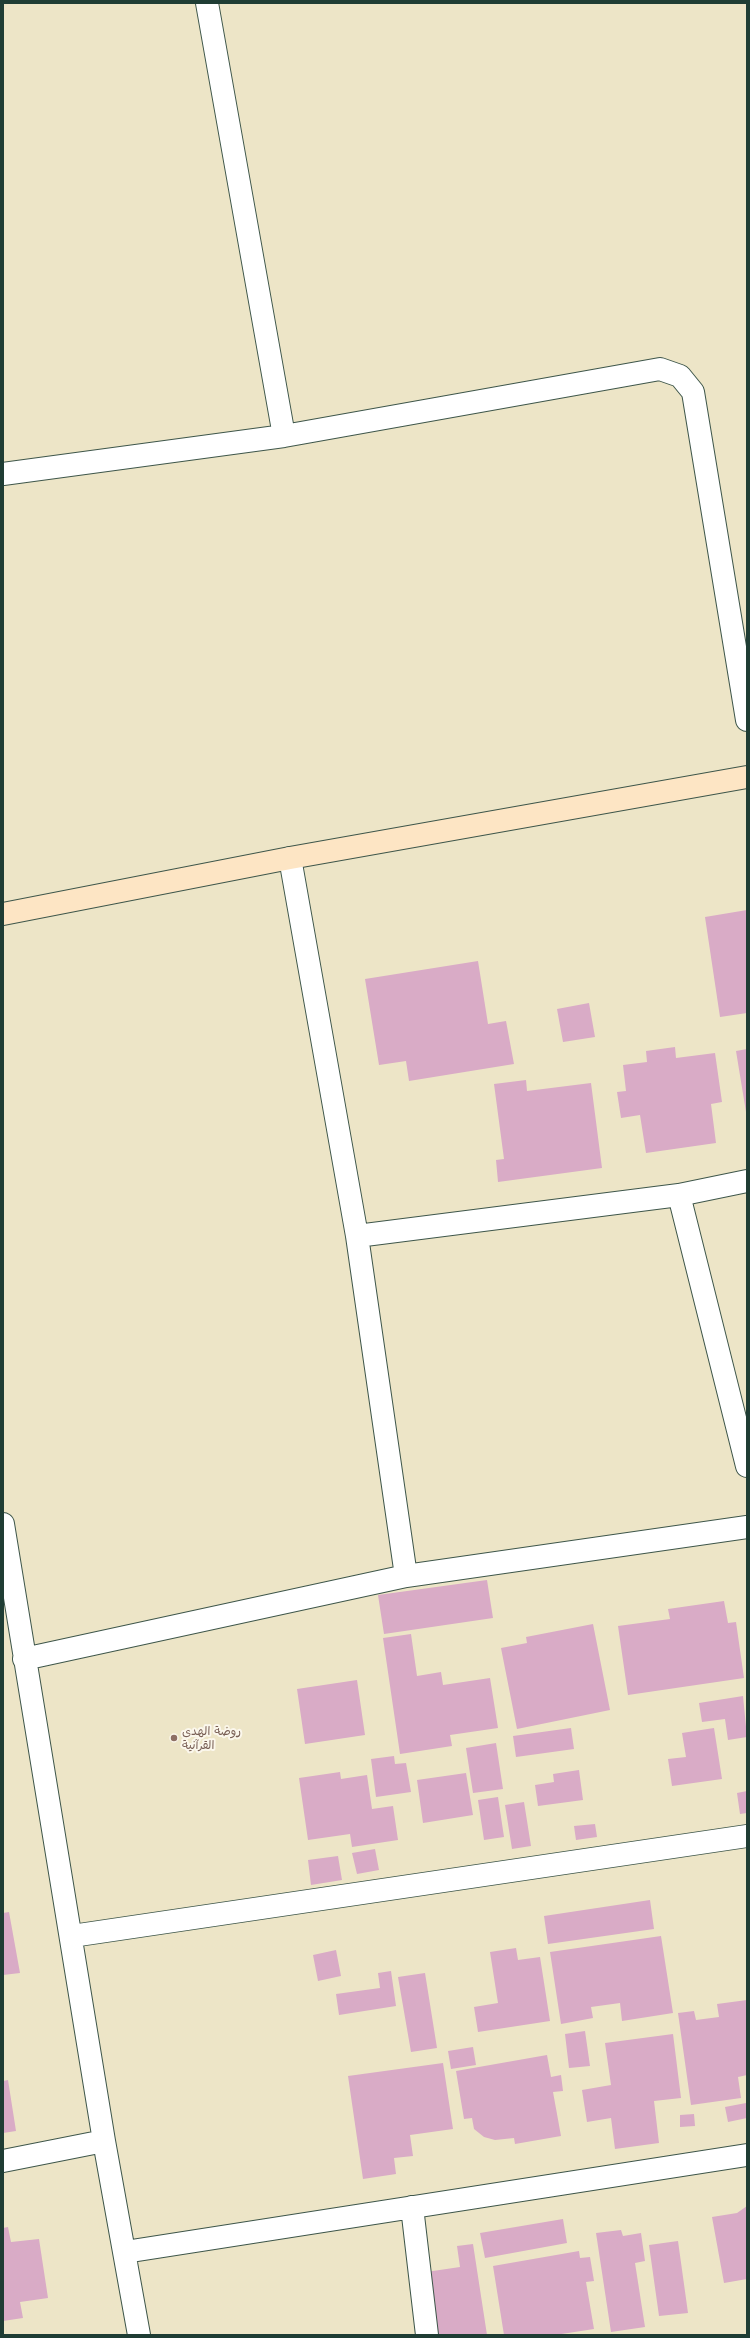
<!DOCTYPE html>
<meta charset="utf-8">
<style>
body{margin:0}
#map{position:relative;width:750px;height:2338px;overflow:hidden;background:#ede5c7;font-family:Mali,sans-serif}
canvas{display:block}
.frame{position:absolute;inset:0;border:4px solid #1f3d34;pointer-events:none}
</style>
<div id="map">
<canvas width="750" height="2338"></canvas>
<div class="frame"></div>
</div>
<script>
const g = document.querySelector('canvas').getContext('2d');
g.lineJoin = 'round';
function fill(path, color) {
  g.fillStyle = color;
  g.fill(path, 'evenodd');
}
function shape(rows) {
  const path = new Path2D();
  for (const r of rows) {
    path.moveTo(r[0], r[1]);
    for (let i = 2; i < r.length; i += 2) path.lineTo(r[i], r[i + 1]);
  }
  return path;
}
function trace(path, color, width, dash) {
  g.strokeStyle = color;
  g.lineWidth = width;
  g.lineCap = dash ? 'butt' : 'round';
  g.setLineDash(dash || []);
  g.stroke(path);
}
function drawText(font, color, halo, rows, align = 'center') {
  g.font = font + ' Mali,"Playpen Sans Arabic",sans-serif';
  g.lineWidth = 4;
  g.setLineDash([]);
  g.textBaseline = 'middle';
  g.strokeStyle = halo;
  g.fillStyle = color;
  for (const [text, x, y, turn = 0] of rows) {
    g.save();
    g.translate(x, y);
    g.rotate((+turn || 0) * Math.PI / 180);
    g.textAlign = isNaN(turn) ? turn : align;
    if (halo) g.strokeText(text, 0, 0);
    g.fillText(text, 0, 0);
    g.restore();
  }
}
const building = shape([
 [747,910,747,1013,720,1017,705,917],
 [478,961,488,1024,506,1021,514,1064,409,1081,406,1061,379,1065,365,979],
 [589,1003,595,1037,563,1042,557,1009],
 [675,1047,676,1058,715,1053,722,1102,711,1104,716,1143,646,1153,640,1115,621,1118,617,1092,626,1091,623,1065,647,1062,646,1051],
 [747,1049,747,1112,746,1112,736,1051],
 [526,1080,527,1091,591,1083,602,1168,498,1182,496,1160,504,1159,494,1084],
 [487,1580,493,1618,384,1634,378,1595],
 [724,1601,728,1623,736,1622,744,1678,628,1695,618,1626,670,1619,668,1609],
 [593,1624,610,1710,517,1729,501,1648,527,1643,526,1637],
 [411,1634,417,1676,441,1672,443,1685,490,1678,498,1728,450,1735,452,1746,400,1754,383,1638],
 [357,1680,365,1735,305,1744,297,1689],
 [743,1696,747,1737,728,1740,725,1719,702,1722,699,1703],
 [571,1728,574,1749,516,1757,513,1736],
 [714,1728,722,1779,672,1786,668,1759,686,1757,682,1733],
 [496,1743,503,1789,473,1793,466,1748],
 [394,1756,395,1764,406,1763,411,1792,376,1797,371,1759],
 [579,1770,583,1800,538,1806,535,1785,554,1782,553,1774],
 [340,1772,341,1779,367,1775,372,1809,393,1806,398,1840,352,1847,350,1834,308,1840,299,1778],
 [466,1773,473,1815,423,1823,417,1780],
 [747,1791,747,1813,740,1814,737,1793],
 [498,1797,504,1837,484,1840,478,1800],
 [524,1802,531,1846,512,1849,505,1805],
 [595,1824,597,1837,576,1840,574,1826],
 [375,1849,379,1870,357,1874,352,1853],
 [338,1856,342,1880,311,1885,308,1860],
 [650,1900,654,1929,548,1944,544,1916],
 [9,1912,20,1973,3,1975,3,1913],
 [661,1936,673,2013,622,2021,620,2003,591,2007,593,2018,561,2024,550,1952],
 [516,1948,518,1960,540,1957,550,2021,478,2032,474,2007,498,2003,490,1952],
 [336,1950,341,1976,318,1981,313,1955],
 [391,1971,396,2006,339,2015,336,1994,380,1988,378,1973],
 [425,1973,437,2048,411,2052,398,1977],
 [747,2000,747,2075,738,2077,741,2098,691,2105,678,2013,694,2011,696,2020,719,2017,717,2004],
 [585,2031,590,2066,569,2068,565,2034],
 [673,2034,681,2098,654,2101,659,2143,615,2149,611,2118,587,2122,582,2090,611,2085,605,2043],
 [473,2047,476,2065,451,2069,448,2051],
 [547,2055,551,2077,561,2075,563,2091,553,2092,561,2136,515,2144,514,2138,495,2140,484,2137,474,2129,472,2118,464,2119,456,2071],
 [443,2063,453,2129,410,2135,413,2156,394,2158,396,2174,363,2179,348,2076],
 [8,2080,16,2131,3,2133,3,2081],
 [746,2103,747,2118,728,2122,725,2107],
 [694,2114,695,2126,680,2127,680,2115],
 [747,2206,747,2279,724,2283,712,2217,737,2213],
 [563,2219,567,2243,485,2258,480,2233],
 [8,2227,11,2242,39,2239,48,2298,20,2302,23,2318,3,2321,3,2228],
 [621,2230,623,2236,641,2233,645,2261,635,2263,645,2327,611,2332,596,2233],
 [678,2241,688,2313,659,2316,649,2245],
 [473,2244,487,2335,435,2335,426,2272,460,2267,457,2246],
 [579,2251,580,2258,590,2257,594,2281,586,2282,594,2329,555,2335,504,2335,493,2266]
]);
const street = shape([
 [207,3,284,436],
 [3,474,284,436,660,369,680,376,693,392,747,720],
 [290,858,357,1236,406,1576],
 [679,1195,747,1466],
 [357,1236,679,1195,747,1181],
 [3,1524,104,2141,139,2335],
 [24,1659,406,1576,747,1527],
 [72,1936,747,1836],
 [3,2161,104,2141],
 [412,2207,427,2335],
 [125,2252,747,2155]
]);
const secondary = shape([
 [3,914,290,858,747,777]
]);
const markers = [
 [174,1738,4,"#8d6e63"]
];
const educationNames = [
 ["روضة الهدى",182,1731],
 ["القرآنية",182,1745]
];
fill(building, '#d9abc6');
trace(street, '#3e564a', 24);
trace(secondary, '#3e564a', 24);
trace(street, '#fff', 22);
trace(secondary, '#fde5c4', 22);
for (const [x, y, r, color] of markers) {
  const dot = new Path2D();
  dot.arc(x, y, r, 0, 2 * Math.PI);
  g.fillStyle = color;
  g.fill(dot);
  trace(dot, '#fbf7ec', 1.5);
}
drawText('12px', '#785e54', '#fbf7ec', educationNames, 'left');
</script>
